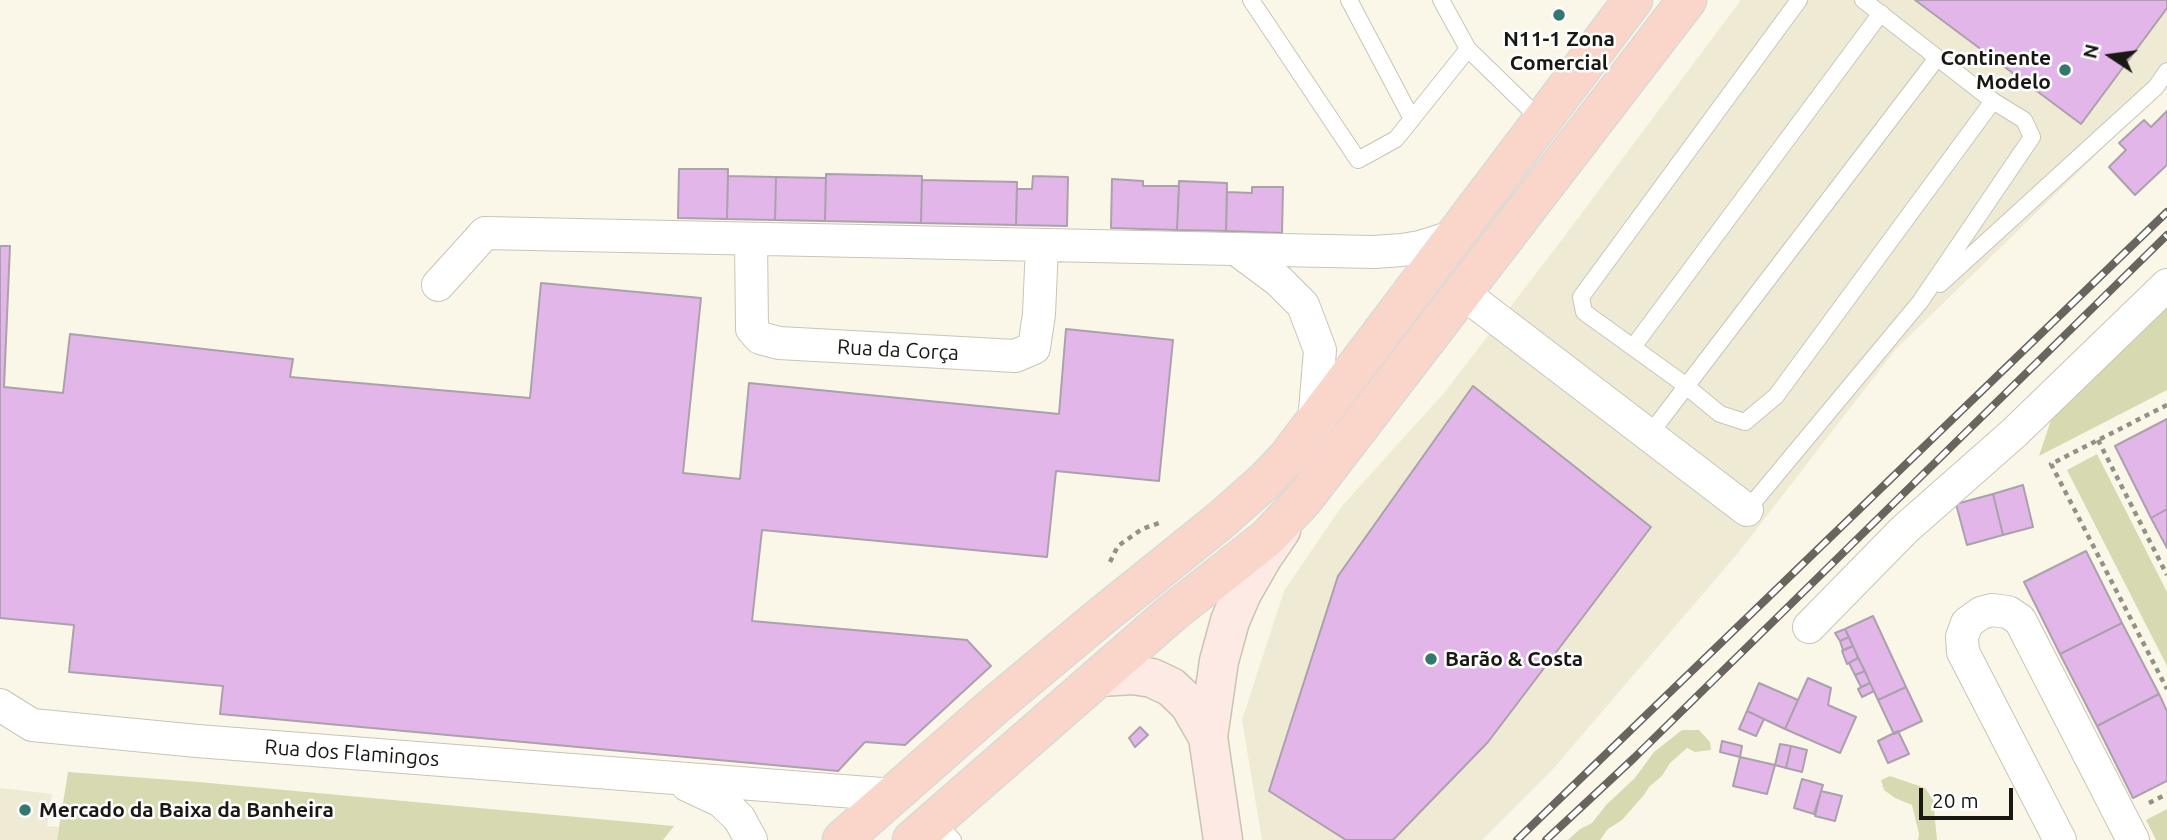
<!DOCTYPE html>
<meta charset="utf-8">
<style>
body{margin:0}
#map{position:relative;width:2167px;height:840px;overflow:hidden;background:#faf7e8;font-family:Ubuntu,sans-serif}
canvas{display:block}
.north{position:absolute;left:2076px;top:21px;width:70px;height:70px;-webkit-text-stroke:5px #fff;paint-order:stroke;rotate:283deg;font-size:19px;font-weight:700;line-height:28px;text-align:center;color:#191813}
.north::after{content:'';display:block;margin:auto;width:24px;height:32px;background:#191813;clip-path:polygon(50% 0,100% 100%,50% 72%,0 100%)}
.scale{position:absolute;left:1919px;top:788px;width:94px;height:32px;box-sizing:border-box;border:4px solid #191813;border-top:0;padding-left:9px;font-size:21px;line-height:24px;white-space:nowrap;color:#191813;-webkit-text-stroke:5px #fff;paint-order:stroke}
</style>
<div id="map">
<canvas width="2167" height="840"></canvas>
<div class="north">N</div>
<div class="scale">20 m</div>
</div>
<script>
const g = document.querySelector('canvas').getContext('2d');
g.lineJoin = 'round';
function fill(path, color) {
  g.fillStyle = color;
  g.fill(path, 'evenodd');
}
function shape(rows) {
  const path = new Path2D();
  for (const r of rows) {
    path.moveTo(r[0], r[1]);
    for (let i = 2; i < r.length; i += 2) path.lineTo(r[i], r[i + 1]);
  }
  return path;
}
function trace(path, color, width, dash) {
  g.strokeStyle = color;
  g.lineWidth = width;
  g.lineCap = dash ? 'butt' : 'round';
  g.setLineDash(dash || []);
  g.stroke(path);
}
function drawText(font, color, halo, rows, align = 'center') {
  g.font = font + ' Ubuntu,sans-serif';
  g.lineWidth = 5;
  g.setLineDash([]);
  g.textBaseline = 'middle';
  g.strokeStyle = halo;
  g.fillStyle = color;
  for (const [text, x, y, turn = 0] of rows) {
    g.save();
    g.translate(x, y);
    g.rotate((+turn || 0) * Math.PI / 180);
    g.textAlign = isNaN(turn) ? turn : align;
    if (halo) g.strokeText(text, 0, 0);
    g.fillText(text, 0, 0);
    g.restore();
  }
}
const built = shape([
 [1741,0,2167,0,2167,86,1895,350,1738,553,1553,769,1482,840,1262,840,1242,720,1284,591,1342,506,1444,393,1561,241],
 [0,788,52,794,47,826,59,827,57,840,0,840]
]);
const green = shape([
 [2167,300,2167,390,2039,456,2055,408],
 [2097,454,2167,592,2167,666,2067,470],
 [1682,730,1699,730,1710,742,1711,750,1695,752,1687,748,1670,763,1662,776,1649,787,1644,795,1622,820,1608,829,1600,840,1568,840,1580,829,1592,823,1607,804,1634,779,1654,752],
 [68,772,198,782,674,826,663,840,57,840],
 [1890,776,1925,788,1933,799,1937,840,1918,840,1919,834,1912,805,1895,798,1884,790,1881,780],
 [2167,809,2167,840,2156,840,2146,820]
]);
const building = shape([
 [1915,0,2167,0,2167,8,2081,124,1915,0],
 [2167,111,2167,165,2135,195,2109,167,2126,150,2119,143,2144,120,2151,127,2167,111],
 [679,169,728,169,727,219,678,218,679,169],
 [826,174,922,176,921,223,825,221,826,174],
 [728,176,776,177,775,220,727,219,728,176],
 [1033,176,1068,177,1067,226,1016,225,1017,189,1032,189,1033,176],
 [776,177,826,178,825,221,775,220,776,177],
 [1112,179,1143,181,1143,186,1179,186,1177,230,1111,228,1112,179],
 [922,180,1017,182,1016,225,921,223,922,180],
 [1179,181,1227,183,1226,231,1177,230,1179,181],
 [1252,187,1283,187,1282,233,1226,231,1227,192,1252,193,1252,187],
 [0,246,10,246,4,387,63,393,70,334,293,359,290,377,530,398,541,283,701,298,683,473,740,479,749,383,1059,414,1066,329,1173,340,1159,481,1056,471,1047,557,762,530,752,621,967,640,991,666,905,745,865,742,838,771,220,714,223,686,69,672,74,625,0,618,0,246],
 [1473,386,1651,527,1488,742,1393,840,1346,840,1269,791,1338,576,1473,386],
 [2167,419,2167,509,2151,518,2115,446,2167,419],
 [2023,485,2033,527,2003,535,1993,494,2023,485],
 [1993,494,2003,535,1967,545,1956,504,1993,494],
 [2167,509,2167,548,2151,518,2167,509],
 [2086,551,2122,623,2060,654,2024,582,2086,551],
 [1873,616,1906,687,1878,700,1845,629,1873,616],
 [2122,623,2159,694,2097,726,2060,654,2122,623],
 [1845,629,1849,637,1840,641,1835,633,1845,629],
 [1849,637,1853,646,1843,650,1840,641,1849,637],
 [1853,646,1858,658,1847,664,1842,651,1853,646],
 [1858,658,1865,671,1855,675,1849,663,1858,658],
 [1865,671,1870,683,1861,687,1855,675,1865,671],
 [1808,678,1831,688,1828,705,1856,717,1840,753,1785,729,1808,678],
 [1759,683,1798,700,1785,729,1747,711,1759,683],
 [1870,683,1874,691,1862,697,1858,689,1870,683],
 [1906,687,1922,721,1894,734,1878,700,1906,687],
 [2159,694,2167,711,2167,781,2133,798,2097,726,2159,694],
 [1747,711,1764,719,1756,736,1739,729,1747,711],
 [1140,727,1148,735,1135,747,1129,738,1140,727],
 [1898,731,1909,754,1888,763,1878,741,1898,731],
 [1722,741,1742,746,1740,757,1720,752,1722,741],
 [1780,744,1791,746,1786,768,1775,765,1780,744],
 [1791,746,1807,750,1802,772,1786,768,1791,746],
 [1740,757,1775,765,1767,794,1733,786,1740,757],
 [1802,779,1823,785,1814,814,1794,808,1802,779],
 [1821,791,1842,796,1835,821,1815,816,1821,791]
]);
const path = shape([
 [2167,405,2051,464,2167,689],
 [2098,440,2167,575],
 [1110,562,1118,546,1142,529,1159,523],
 [2149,803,2167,794]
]);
const service = shape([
 [1251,0,1358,160,1396,139,1468,49],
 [1349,0,1412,119],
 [1441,0,1468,49,1542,121],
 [1799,0,1581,297,1584,312,1681,382,1720,414,1745,422,1776,396,1993,101],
 [1940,284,2156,87,2167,71],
 [1633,347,1881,13],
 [1649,435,1937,58],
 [1747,510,1920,302,2032,137,2024,120,1993,101,1863,0],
 [934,820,953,840]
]);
const minor = shape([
 [751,239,752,329,760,338,779,343,1015,356,1034,348,1039,314,1042,245],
 [1236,249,1279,281,1303,305,1320,350,1314,422],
 [438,285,485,233,1374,252,1402,250,1420,247,1455,236],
 [1463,293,1747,510],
 [1809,627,1904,530,2014,433,2167,285],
 [0,705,32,725,197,741,894,795],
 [687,785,721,801,739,818,751,840],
 [2060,840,1963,652,1962,637,1967,623,1981,613,1992,610,2008,612,2020,620,2133,840]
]);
const secondary = shape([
 [1099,677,1133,675,1152,678,1171,687,1189,704,1208,737],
 [1223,840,1208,737,1219,661,1230,621,1242,593,1262,558,1281,530]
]);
const primary = shape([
 [842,840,994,706,1098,619,1221,520,1266,480,1287,458,1633,0],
 [912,840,1172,613,1267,538,1303,500,1687,0]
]);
const rail = shape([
 [1517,840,2167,212],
 [1546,840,1634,758,2167,235]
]);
const markers = [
 [1559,15,7,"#32786e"],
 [2065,70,7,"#32786e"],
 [1431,659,7,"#32786e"],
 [25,810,7,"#32786e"]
];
const poiNames = [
 ["N11-1 Zona",1559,39,"center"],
 ["Comercial",1559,63,"center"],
 ["Continente",2051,58,"right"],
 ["Modelo",2051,82,"right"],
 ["Barão & Costa",1445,659],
 ["Mercado da Baixa da Banheira",39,810]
];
const streetNames = [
 ["Rua da Corça",898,350,3],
 ["Rua dos Flamingos",352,753,4]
];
fill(built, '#efead4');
fill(green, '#d7dab0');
fill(building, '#e3b6ea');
trace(building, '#aaa1ac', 2);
trace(service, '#c8c5b7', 18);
trace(minor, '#c8c5b7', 34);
trace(secondary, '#c8c5b7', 41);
trace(primary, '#dadad9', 41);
trace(path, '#939187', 4.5, [5, 5]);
trace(service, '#fff', 16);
trace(minor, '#fff', 32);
trace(secondary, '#fdeae5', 38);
trace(primary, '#fad5ca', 38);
trace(rail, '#67655d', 8);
trace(rail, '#fff', 5, [16]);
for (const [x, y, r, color] of markers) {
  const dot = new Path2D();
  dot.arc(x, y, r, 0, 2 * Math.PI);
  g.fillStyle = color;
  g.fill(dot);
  trace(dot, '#fff', 2.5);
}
drawText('bold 21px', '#191813', '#fff', poiNames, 'left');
drawText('21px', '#191813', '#fff', streetNames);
</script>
